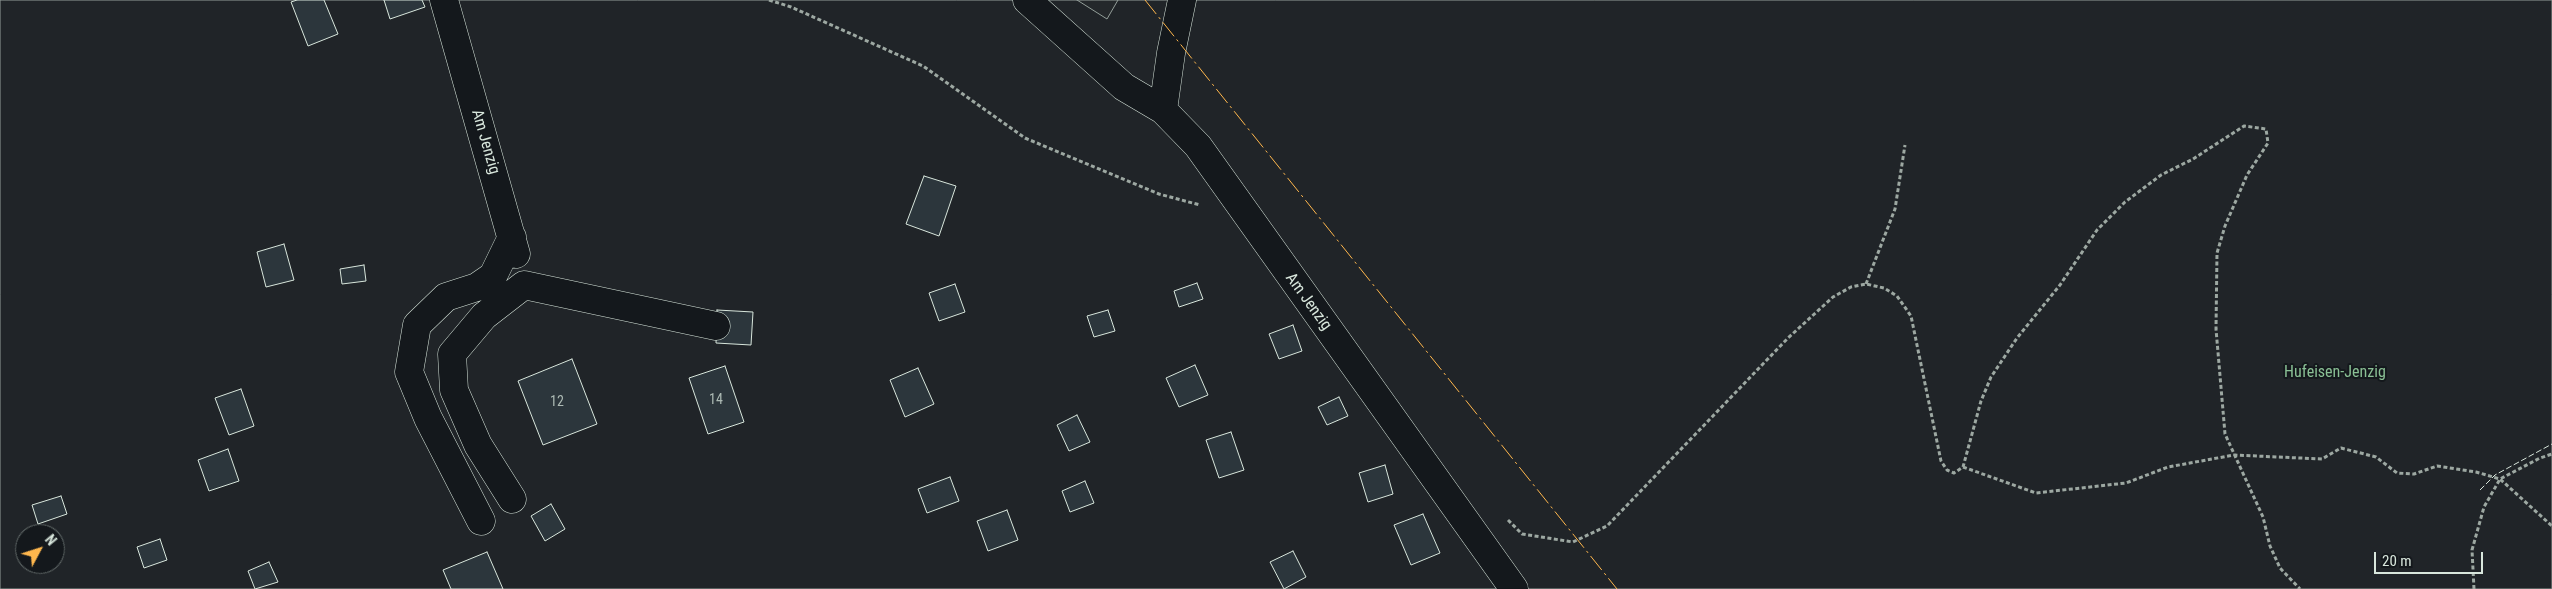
<!DOCTYPE html>
<style>
body{margin:0}
#map{position:relative;width:2552px;height:589px;overflow:hidden;background:#14181c;font-family:"Roboto Condensed",sans-serif}
canvas{display:block}
.north{position:absolute;left:15px;top:524px;width:50px;height:50px;box-sizing:border-box;background:#14181c;border:1px solid #626a69;border-radius:50%;rotate:50deg;font-size:14px;font-weight:700;line-height:20px;text-align:center;color:#d8e6dc}
.north::after{content:'';display:block;margin:auto;width:18px;height:22px;background:#ffb74d;clip-path:polygon(50% 0,100% 100%,50% 72%,0 100%)}
.scale{position:absolute;left:2374px;top:552px;width:109px;height:22px;box-sizing:border-box;border:2px solid #d8e6dc;border-top:0;padding-left:6px;font-size:15px;line-height:18px;white-space:nowrap;color:#d8e6dc;-webkit-text-stroke:4px #14181c;paint-order:stroke}
</style>
<div id="map">
<canvas width="2552" height="589"></canvas>
<div class="north">N</div>
<div class="scale">20 m</div>
</div>
<script>
const g = document.querySelector('canvas').getContext('2d');
g.lineJoin = 'round';
function fill(path, color) {
  g.fillStyle = color;
  g.fill(path, 'evenodd');
}
function shape(rows) {
  const path = new Path2D();
  for (const r of rows) {
    path.moveTo(r[0], r[1]);
    for (let i = 2; i < r.length; i += 2) path.lineTo(r[i], r[i + 1]);
  }
  return path;
}
function trace(path, color, width, dash) {
  g.strokeStyle = color;
  g.lineWidth = width;
  g.lineCap = dash ? 'butt' : 'round';
  g.setLineDash(dash || []);
  g.stroke(path);
}
function drawText(font, color, halo, rows, align = 'center') {
  g.font = font + ' "Roboto Condensed",sans-serif';
  g.lineWidth = 4;
  g.setLineDash([]);
  g.textBaseline = 'middle';
  g.strokeStyle = halo;
  g.fillStyle = color;
  for (const [text, x, y, turn = 0] of rows) {
    g.save();
    g.translate(x, y);
    g.rotate((+turn || 0) * Math.PI / 180);
    g.textAlign = isNaN(turn) ? turn : align;
    if (halo) g.strokeText(text, 0, 0);
    g.fillText(text, 0, 0);
    g.restore();
  }
}
const green = shape([
 [0,0,2552,0,2552,589,0,589,0,0],
 [25,534,55,534,55,564,25,564,25,534]
]);
const parking = shape([
 [1077,0,1118,0,1107,19,1077,0]
]);
const building = shape([
 [297,0,324,0,338,34,308,46,291,2,297,0],
 [384,0,422,0,425,7,390,19,384,0],
 [924,176,956,186,939,236,906,224,924,176],
 [284,244,294,280,266,287,257,252,284,244],
 [364,265,366,281,342,284,340,269,364,265],
 [1197,283,1203,299,1179,307,1174,291,1197,283],
 [955,284,965,312,939,321,929,293,955,284],
 [717,310,753,312,751,345,716,343,717,310],
 [1108,310,1115,331,1094,337,1087,316,1108,310],
 [1293,325,1302,351,1279,359,1269,334,1293,325],
 [572,359,597,424,543,445,518,381,572,359],
 [1195,365,1208,395,1179,407,1166,378,1195,365],
 [725,366,744,422,708,434,689,378,725,366],
 [918,368,934,404,905,417,890,380,918,368],
 [241,389,254,426,229,435,215,398,241,389],
 [1339,397,1348,416,1327,425,1318,407,1339,397],
 [1077,415,1090,442,1069,451,1057,425,1077,415],
 [1231,432,1244,470,1219,478,1206,440,1231,432],
 [228,449,239,481,209,491,198,460,228,449],
 [1385,465,1393,494,1368,502,1359,473,1385,465],
 [950,477,959,501,927,513,918,489,950,477],
 [1085,481,1094,503,1070,512,1062,491,1085,481],
 [61,496,67,514,38,524,32,505,61,496],
 [551,504,565,529,545,541,531,516,551,504],
 [1007,510,1018,540,988,551,977,521,1007,510],
 [1423,514,1440,553,1411,565,1394,525,1423,514],
 [160,539,167,560,144,568,137,547,160,539],
 [1293,551,1306,577,1284,589,1270,562,1293,551],
 [487,552,503,589,451,589,443,570,487,552],
 [269,562,278,582,255,589,248,571,269,562]
]);
const path = shape([
 [769,0,791,7,923,66,1025,138,1159,194,1200,205],
 [1866,284,1895,209,1905,145],
 [1963,467,2036,493,2126,483,2168,467,2234,455,2322,459,2341,448,2376,457,2397,473,2414,474,2437,466,2476,472,2500,479,2552,526],
 [1508,520,1522,534,1573,542,1607,526,1788,338,1833,297,1851,287,1866,284,1884,288,1897,296,1911,316,1941,461,1947,470,1954,473,1963,467,1981,401,1991,377,2017,338,2060,285,2097,230,2125,202,2161,175,2193,159,2244,126,2266,129,2268,143,2247,175,2225,226,2217,253,2216,329,2225,434,2263,517,2270,546,2280,568,2300,589],
 [2474,589,2472,550,2484,507,2500,479,2540,458,2552,454]
]);
const minor = shape([
 [444,0,516,254],
 [1027,0,1124,87,1163,110,1198,146,1514,589],
 [1163,110,1171,53,1182,0],
 [512,499,478,445,454,390,452,354,484,316,524,285,716,326],
 [481,521,428,418,409,372,417,325,446,297,477,287,493,276,512,237]
]);
const fence = shape([
 [2480,490,2495,475,2552,444]
]);
const power = shape([
 [1145,0,1617,589]
]);
const numberNames = [
 ["14",716,400],
 ["12",557,402]
];
const streetNames = [
 ["Am Jenzig",485,142,74],
 ["Am Jenzig",1308,302,54]
];
const parkNames = [
 ["Hufeisen-Jenzig",2335,373]
];
fill(green, '#202428');
trace(green, '#939e99', 1);
fill(parking, '#24282b');
trace(parking, '#939e99', 1);
fill(building, '#2c363c');
trace(building, '#d8e6dc', 1);
trace(minor, '#d8e6dc', 29);
trace(path, '#9da8a2', 3, [4, 2.5]);
trace(minor, '#14181c', 28);
trace(fence, '#d8e6dc', 1, [6, 2.5]);
trace(power, '#ffb74d', 1, [18, 4, 2.5, 4]);
drawText('14px', '#adbab4', null, numberNames);
drawText('16px', '#d8e6dc', '#14181c', streetNames);
drawText('16px', '#8ac095', '#14181c', parkNames);
</script>
